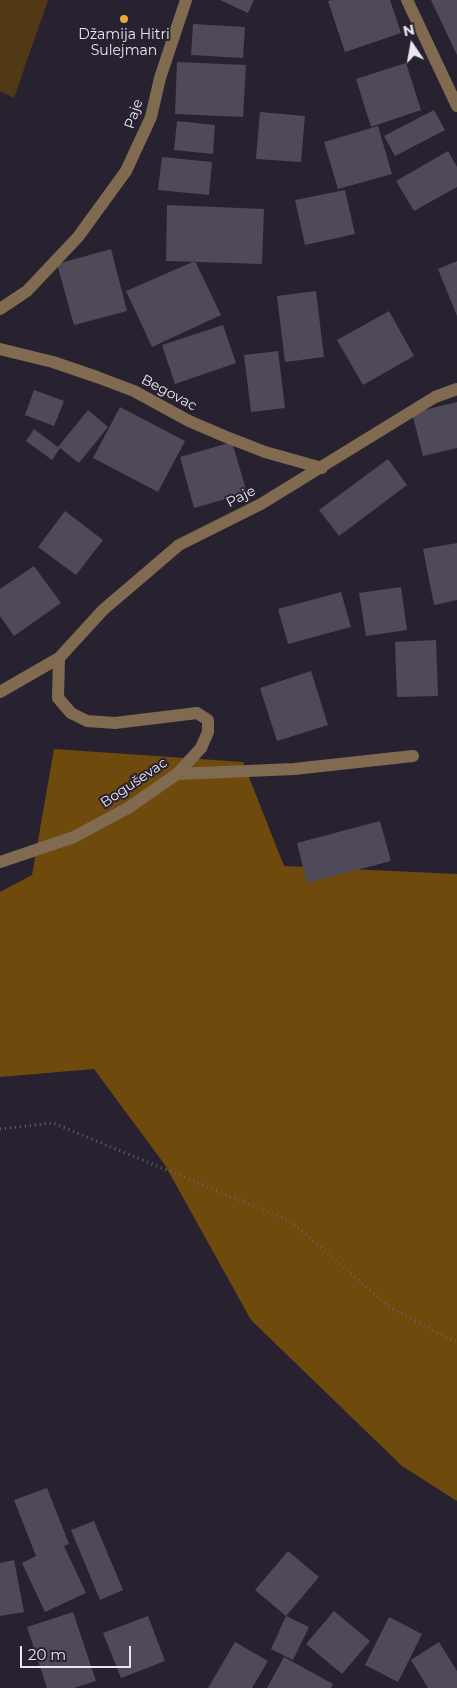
<!DOCTYPE html>
<meta charset="utf-8">
<style>
body{margin:0}
#map{position:relative;width:457px;height:1688px;overflow:hidden;background:#282230;font-family:Montserrat,sans-serif}
canvas{display:block}
.north{position:absolute;left:387px;top:20px;width:50px;height:50px;-webkit-text-stroke:4px #282230;paint-order:stroke;rotate:348deg;font-size:14px;font-weight:700;line-height:20px;text-align:center;color:#eae7f0}
.north::after{content:'';display:block;margin:auto;width:18px;height:22px;background:#eae7f0;clip-path:polygon(50% 0,100% 100%,50% 72%,0 100%)}
.scale{position:absolute;left:20px;top:1646px;width:111px;height:22px;box-sizing:border-box;border:2px solid #eae7f0;border-top:0;padding-left:6px;font-size:15px;line-height:18px;white-space:nowrap;color:#eae7f0;-webkit-text-stroke:4px #282230;paint-order:stroke}
</style>
<div id="map">
<canvas width="457" height="1688"></canvas>
<div class="north">N</div>
<div class="scale">20 m</div>
</div>
<script>
const g = document.querySelector('canvas').getContext('2d');
g.lineJoin = 'round';
function fill(path, color) {
  g.fillStyle = color;
  g.fill(path, 'evenodd');
}
function shape(rows) {
  const path = new Path2D();
  for (const r of rows) {
    path.moveTo(r[0], r[1]);
    for (let i = 2; i < r.length; i += 2) path.lineTo(r[i], r[i + 1]);
  }
  return path;
}
function trace(path, color, width, dash) {
  g.strokeStyle = color;
  g.lineWidth = width;
  g.lineCap = dash ? 'butt' : 'round';
  g.setLineDash(dash || []);
  g.stroke(path);
}
function drawText(font, color, halo, rows, align = 'center') {
  g.font = font + ' Montserrat,sans-serif';
  g.lineWidth = 4;
  g.setLineDash([]);
  g.textBaseline = 'middle';
  g.strokeStyle = halo;
  g.fillStyle = color;
  for (const [text, x, y, turn = 0] of rows) {
    g.save();
    g.translate(x, y);
    g.rotate((+turn || 0) * Math.PI / 180);
    g.textAlign = isNaN(turn) ? turn : align;
    if (halo) g.strokeText(text, 0, 0);
    g.fillText(text, 0, 0);
    g.restore();
  }
}
const green = shape([
 [0,0,48,0,14,98,0,91]
]);
const forest = shape([
 [54,749,243,762,284,866,457,874,457,1501,402,1466,251,1320,165,1165,94,1069,0,1077,0,892,32,875]
]);
const building = shape([
 [220,0,254,0,248,13],
 [332,0,390,0,401,33,345,52,328,1],
 [431,0,457,0,457,55],
 [193,24,245,27,243,58,191,55],
 [177,62,246,65,243,117,175,114],
 [406,63,421,110,371,127,356,79],
 [434,110,445,130,395,156,384,136],
 [260,112,305,116,301,162,256,159],
 [177,121,215,125,213,154,174,150],
 [378,126,392,174,338,189,324,142],
 [448,151,457,167,457,187,414,211,396,181],
 [162,157,212,162,209,195,158,190],
 [345,190,355,234,305,245,295,200],
 [167,205,264,209,262,264,166,261],
 [111,249,127,311,74,325,57,264],
 [195,261,221,315,152,347,126,291],
 [457,261,457,316,438,269],
 [316,291,324,357,285,362,277,296],
 [389,311,414,356,363,385,337,340],
 [223,325,236,363,175,384,162,345],
 [278,351,285,408,251,412,244,355],
 [34,390,64,401,54,426,25,415],
 [457,402,457,448,423,456,412,413],
 [120,407,185,441,158,492,93,458],
 [88,410,108,427,79,463,60,448,52,460,26,441,34,429,58,447],
 [232,442,247,493,194,508,180,457],
 [388,459,407,485,339,536,319,510],
 [65,511,103,540,76,575,38,547],
 [457,543,457,600,434,605,423,549],
 [34,566,61,603,14,636,0,616,0,589],
 [401,587,407,630,366,636,359,593],
 [341,592,351,627,288,644,278,609],
 [436,640,438,696,397,697,395,642],
 [311,671,328,725,277,741,260,688],
 [380,821,391,861,307,883,297,843],
 [47,1488,69,1544,64,1546,86,1593,45,1612,22,1563,36,1556,14,1500],
 [94,1521,123,1590,100,1600,71,1530],
 [288,1551,319,1577,286,1616,255,1590],
 [14,1560,24,1612,0,1616,0,1563],
 [334,1611,370,1641,342,1674,306,1644],
 [73,1612,96,1681,74,1688,47,1688,27,1627],
 [148,1616,165,1661,121,1678,103,1633],
 [286,1616,309,1627,293,1660,271,1649],
 [389,1617,422,1634,398,1682,365,1665],
 [235,1642,268,1661,252,1688,208,1688],
 [439,1642,457,1671,457,1688,428,1688,411,1660],
 [284,1657,333,1684,331,1688,267,1688]
]);
const path = shape([
 [0,1129,53,1123,290,1221,391,1308,457,1343]
]);
const minor = shape([
 [407,0,457,106],
 [0,309,27,291,78,237,126,171,151,117,160,78,186,0],
 [0,349,53,362,97,377,134,391,189,421,224,436,265,452,322,468],
 [0,692,59,658,103,610,179,545,261,504,435,397,457,389],
 [177,774,294,769,413,756],
 [0,862,74,837,128,808,177,774,201,748,208,732,208,720,197,713,115,723,87,721,71,713,58,698,59,658]
]);
const markers = [
 [124,19,5,"#eda83b"]
];
const poiNames = [
 ["Džamija Hitri",124,35],
 ["Sulejman",124,51]
];
const streetNames = [
 ["Paje",134,114,-71],
 ["Begovac",169,393,28],
 ["Paje",241,497,-27],
 ["Boguševac",134,783,-34]
];
fill(green, '#513916');
fill(forest, '#6e4a0c');
fill(building, '#4f4958');
trace(path, '#67626e', 3, [1, 4]);
trace(minor, '#806b50', 12);
for (const [x, y, r, color] of markers) {
  const dot = new Path2D();
  dot.arc(x, y, r, 0, 2 * Math.PI);
  g.fillStyle = color;
  g.fill(dot);
  trace(dot, '#282230', 2);
}
drawText('14px', '#eae7f0', '#282230', poiNames);
drawText('14px', '#eae7f0', '#282230', streetNames);
</script>
